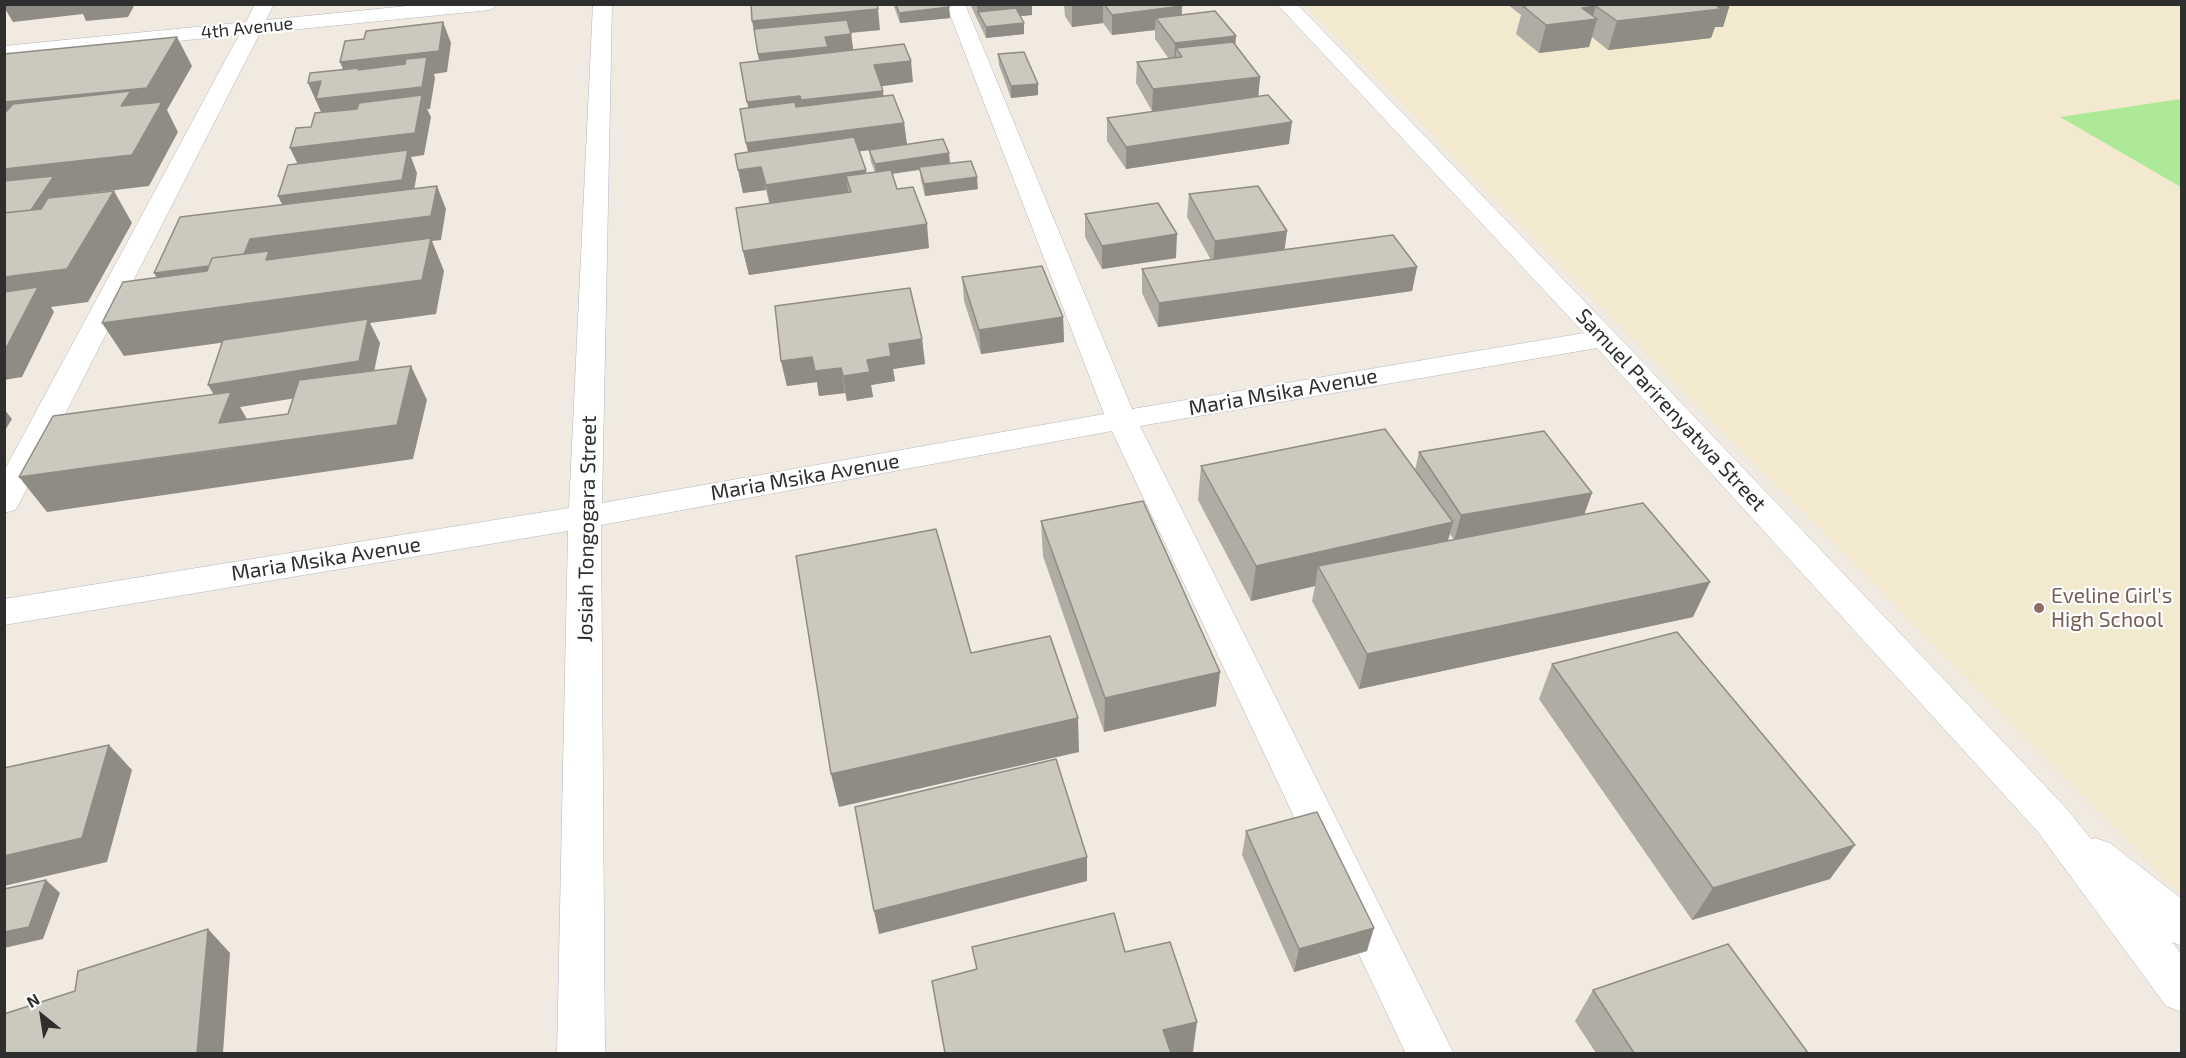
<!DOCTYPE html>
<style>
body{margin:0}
#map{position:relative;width:2186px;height:1058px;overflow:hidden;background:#f0eae0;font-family:"Exo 2",sans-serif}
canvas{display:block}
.frame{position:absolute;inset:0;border:6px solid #2e2e2e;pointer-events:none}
.north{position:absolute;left:12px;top:986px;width:60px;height:60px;-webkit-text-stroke:4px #fff;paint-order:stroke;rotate:330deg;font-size:16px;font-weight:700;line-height:24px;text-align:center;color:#2e2e2e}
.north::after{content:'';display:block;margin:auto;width:21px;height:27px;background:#2e2e2e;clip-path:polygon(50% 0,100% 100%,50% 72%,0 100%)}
</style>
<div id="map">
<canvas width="2186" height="1058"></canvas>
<div class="frame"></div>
<div class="north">N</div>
</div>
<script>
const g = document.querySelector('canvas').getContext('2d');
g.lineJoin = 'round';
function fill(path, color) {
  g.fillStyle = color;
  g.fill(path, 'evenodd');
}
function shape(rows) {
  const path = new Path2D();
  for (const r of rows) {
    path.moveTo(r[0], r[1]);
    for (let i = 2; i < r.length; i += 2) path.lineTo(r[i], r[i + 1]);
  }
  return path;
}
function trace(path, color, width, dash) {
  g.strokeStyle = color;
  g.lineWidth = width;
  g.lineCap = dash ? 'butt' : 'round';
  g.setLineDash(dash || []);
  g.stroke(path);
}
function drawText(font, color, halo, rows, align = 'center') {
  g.font = font + ' "Exo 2",sans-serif';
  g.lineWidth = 4.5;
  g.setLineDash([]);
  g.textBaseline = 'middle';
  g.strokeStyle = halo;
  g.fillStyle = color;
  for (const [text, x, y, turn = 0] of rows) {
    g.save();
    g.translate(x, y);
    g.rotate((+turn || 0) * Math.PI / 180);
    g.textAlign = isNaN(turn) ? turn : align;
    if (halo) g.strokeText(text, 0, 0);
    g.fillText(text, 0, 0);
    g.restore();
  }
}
const education = shape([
 [1305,5,2181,5,2181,896,1613,319]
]);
const green = shape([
 [2181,99,2181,187,2060,117]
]);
const minor = shape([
 [255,4,274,4,266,20,427,4,499,4,490,10,260,33,20,502,15,510,4,513,4,471,239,35,4,58,4,46,246,22,255,4],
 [593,4,612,4,602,503,1104,414,946,4,965,4,1132,409,1584,333,1277,4,1297,4,1614,332,2066,808,2091,839,2095,838,2110,843,2182,899,2182,946,2172,942,2182,955,2182,1012,2166,1006,2038,832,1597,348,1140,426,1454,1054,1406,1054,1112,431,601,525,605,1054,557,1054,568,531,4,625,4,599,569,508,593,4]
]);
const wall = shape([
 [751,4,880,30,851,33,853,50,913,82,881,86,883,96,904,123,907,144,949,153,950,164,978,189,925,196,921,180,920,170,892,174,897,189,929,248,749,275,743,251,769,203,766,190,743,193,735,154,748,152,749,108,740,63,759,61],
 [869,150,871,162,875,172,866,173,859,151],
 [893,4,948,4,949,7,950,18,900,23],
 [970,4,1032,4,1032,15,1020,16,1024,34,986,38],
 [1064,4,1181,4,1182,15,1236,36,1235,45,1260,77,1258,97,1289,144,1126,169,1107,141,1107,118,1187,107,1152,111,1136,83,1137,62,1169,59,1155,39,1155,30,1112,35,1103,23,1072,27,1065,16],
 [1507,4,1730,4,1723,27,1715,27,1711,38,1608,50,1592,37,1589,47,1539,53,1516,34,1521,15],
 [998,54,1038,95,1011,98,999,65],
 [1189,194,1285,250,1417,267,1412,291,1158,327,1142,293,1142,269,1211,260,1187,217],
 [1085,214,1176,258,1102,269,1085,237],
 [962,277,1063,317,1064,342,981,354,964,301],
 [922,339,925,364,893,369,895,381,871,385,873,397,847,401,845,393,819,396,817,382,787,386,781,361],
 [1419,452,1584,515,1693,617,1359,689,1312,601,1315,586,1251,601,1198,500,1201,466,1415,470],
 [1450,534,1454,540,1448,541],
 [1041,521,1216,706,1104,732,1043,556],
 [1552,664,1830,879,1692,920,1539,699],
 [1246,831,1367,951,1294,972,1242,855],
 [1593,990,1808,1053,1596,1053,1575,1021]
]);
const shadedWall = shape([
 [4,4,135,4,128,17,86,21,83,14,13,22,4,7],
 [168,4,183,4,169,6],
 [977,4,1032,4,1032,15,982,20,978,12,978,21],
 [1085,4,1103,4,1103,23,1072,27,1072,6],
 [1551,4,1596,6,1592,19,1597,19,1589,47,1539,53],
 [1707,4,1730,4,1723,27,1715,27,1711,38,1608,50,1617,21],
 [1182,6,1181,27,1156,18,1155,30,1112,35,1112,15],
 [949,7,950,18,900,23,899,13],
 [878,9,880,30,756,41,752,21],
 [443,22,451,43,447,72,434,74,435,78,430,109,427,109,431,117,424,155,411,157,417,173,412,203,289,219,278,196,301,171,290,148,325,121,308,83,321,81,349,84,340,62],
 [1024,23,1024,34,986,38,986,27],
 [851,34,854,55,762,76,758,54,825,37],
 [1236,36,1234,57,1182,57,1176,48,1176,64,1174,65,1175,43],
 [177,37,192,66,167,110,178,132,149,186,66,196,44,237,4,203,4,102],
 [911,61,913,82,876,87,874,65],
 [1260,77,1258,99,1152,111,1153,89],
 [1038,84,1038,95,1011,98,1011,86],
 [883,91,885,113,805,123,801,100],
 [800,96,804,118,752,124,747,102],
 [1292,122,1289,144,1126,169,1126,147],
 [904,123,907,145,751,166,746,143],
 [949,153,950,165,876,176,875,164],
 [761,167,766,190,743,193,738,170],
 [866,170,869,194,851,192,846,176,849,197,771,209,766,185],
 [977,177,978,189,925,196,924,184],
 [437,186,446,209,441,240,432,241,444,271,436,314,370,323,380,343,371,386,240,407,251,426,244,446,397,425,411,366,427,400,413,459,47,512,19,477,234,448,219,423,224,409,223,410,208,385,359,361,367,323,124,356,102,323,422,280,430,241,274,262,286,284,283,293,267,262,262,263,254,286,168,297,154,273,241,262,250,239,431,216],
 [114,191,132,223,88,302,51,307,54,312,22,377,4,380,4,277],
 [927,224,929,248,749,275,743,251],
 [1287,231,1284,255,1213,264,1215,241],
 [1177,234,1176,258,1102,269,1102,246],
 [1417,267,1412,291,1158,327,1159,303],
 [1063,317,1064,342,981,354,979,330],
 [922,339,925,364,893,369,895,381,871,385,873,397,847,401,843,376,889,344],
 [812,357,841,368,845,393,819,396,817,382,787,386,781,361],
 [4,409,12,419,4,432],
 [1592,493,1583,518,1454,541,1461,515],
 [1453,522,1443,557,1318,566,1315,586,1251,601,1256,566],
 [1710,582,1693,617,1359,689,1367,654],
 [1220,672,1216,706,1104,732,1105,698],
 [1078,718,1079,752,839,807,831,774],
 [109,745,132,770,107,862,4,886,4,856],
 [1855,845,1830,879,1692,920,1713,888],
 [1087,857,1087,881,879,934,874,911],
 [46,880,60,893,43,939,4,948,4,932],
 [1374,928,1367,951,1294,972,1299,949],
 [208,929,230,953,223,1053,197,1053],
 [1197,1022,1193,1052,1188,1053,1161,1053,1163,1030]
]);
const building = shape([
 [751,4,877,4,878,9,752,21,751,4],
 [896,4,948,4,949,7,899,13,896,4],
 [1104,4,1181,4,1182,6,1112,15,1104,4],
 [1537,4,1714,4,1721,9,1617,21,1596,6,1582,8,1597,19,1546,25,1523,6,1537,4],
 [1016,8,1024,23,986,27,978,12,1016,8],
 [1215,11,1236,36,1175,43,1156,18,1215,11],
 [847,20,851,34,825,37,828,47,758,54,754,29,847,20],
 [443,22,439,51,340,62,345,41,364,39,366,31,443,22],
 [177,37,147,88,4,102,4,54,177,37],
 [1233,42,1260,77,1153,89,1137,62,1182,57,1176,48,1233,42],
 [904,44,911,61,874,65,883,91,801,100,800,96,747,102,740,63,904,44],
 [1024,52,1038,84,1011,86,998,54,1024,52],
 [427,57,422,87,316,99,321,81,308,83,310,73,359,68,358,70,405,64,406,59,427,57],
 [131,91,121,106,162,102,132,155,4,169,4,114,13,104,131,91],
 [422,95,415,133,290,148,296,128,311,127,315,113,357,109,359,103,422,95],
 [893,95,904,123,746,143,740,109,795,102,796,107,893,95],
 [1268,95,1292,122,1126,147,1107,118,1268,95],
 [854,137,866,170,766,185,761,167,738,170,735,154,854,137],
 [943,139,949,153,875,164,869,150,943,139],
 [408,150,402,180,278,196,288,165,408,150],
 [971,161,977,177,924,184,919,167,971,161],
 [891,170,897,189,913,187,927,224,743,251,736,208,851,192,846,176,891,170],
 [54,176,31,210,4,213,4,181,54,176],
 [437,186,431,216,250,239,244,254,212,258,209,266,154,273,180,217,437,186],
 [1258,186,1287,231,1215,241,1189,194,1258,186],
 [114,191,67,269,4,277,4,213,41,209,48,198,114,191],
 [1158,203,1177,234,1102,246,1085,214,1158,203],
 [1393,235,1417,267,1159,303,1142,269,1393,235],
 [431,238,422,280,102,323,123,282,207,271,212,258,269,251,266,260,431,238],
 [1042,266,1063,317,979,330,962,277,1042,266],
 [38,287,4,352,4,292,38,287],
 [910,288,922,339,889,344,891,356,867,360,870,372,843,376,841,368,815,371,812,357,781,361,775,306,910,288],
 [368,319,359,361,208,385,223,340,368,319],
 [411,366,397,425,19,477,53,416,231,392,219,423,288,414,299,380,411,366],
 [1385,429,1453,522,1256,566,1201,466,1385,429],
 [1544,431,1592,493,1461,515,1419,452,1544,431],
 [1143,501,1220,672,1105,698,1041,521,1143,501],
 [1643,503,1710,582,1367,654,1318,566,1643,503],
 [936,529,971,653,1050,636,1078,718,831,774,796,556,936,529],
 [1677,632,1855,845,1713,888,1552,664,1677,632],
 [109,745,82,838,4,856,4,768,109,745],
 [1056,759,1087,857,874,911,855,807,1056,759],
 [1317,812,1374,928,1299,949,1246,831,1317,812],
 [46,880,29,927,4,932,4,889,46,880],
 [1114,913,1125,952,1170,942,1197,1022,1163,1030,1171,1053,945,1053,932,981,977,969,972,947,1114,913],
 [208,929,197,1053,4,1053,4,1014,75,991,78,971,208,929],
 [1728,944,1808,1053,1634,1053,1593,990,1728,944]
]);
const markers = [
 [2039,608,6,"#8d6e63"]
];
const farStreetnames = [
 ["4th Avenue",247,28,-6]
];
const streetNames = [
 ["Maria Msika Avenue",1283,392,-10],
 ["Samuel Parirenyatwa Street",1671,410,47],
 ["Maria Msika Avenue",805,477,-10],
 ["Josiah Tongogara Street",587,529,-89],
 ["Maria Msika Avenue",326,559,-9]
];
const educationNames = [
 ["Eveline Girl's",2051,596],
 ["High School",2051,620]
];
fill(education, '#f2e9ce');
fill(green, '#adea98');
trace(minor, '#b3b4c2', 1);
fill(minor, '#fff');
fill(wall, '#afaca3');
fill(shadedWall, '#8e8c85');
fill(building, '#cbc8be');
trace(building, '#8e8c85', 1.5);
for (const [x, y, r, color] of markers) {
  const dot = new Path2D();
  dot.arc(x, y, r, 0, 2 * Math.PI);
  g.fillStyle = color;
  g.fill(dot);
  trace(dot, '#fff', 2);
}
drawText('18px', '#2e2e2e', '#fff', farStreetnames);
drawText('21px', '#2e2e2e', '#fff', streetNames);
drawText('21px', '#785e54', '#fff', educationNames, 'left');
</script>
